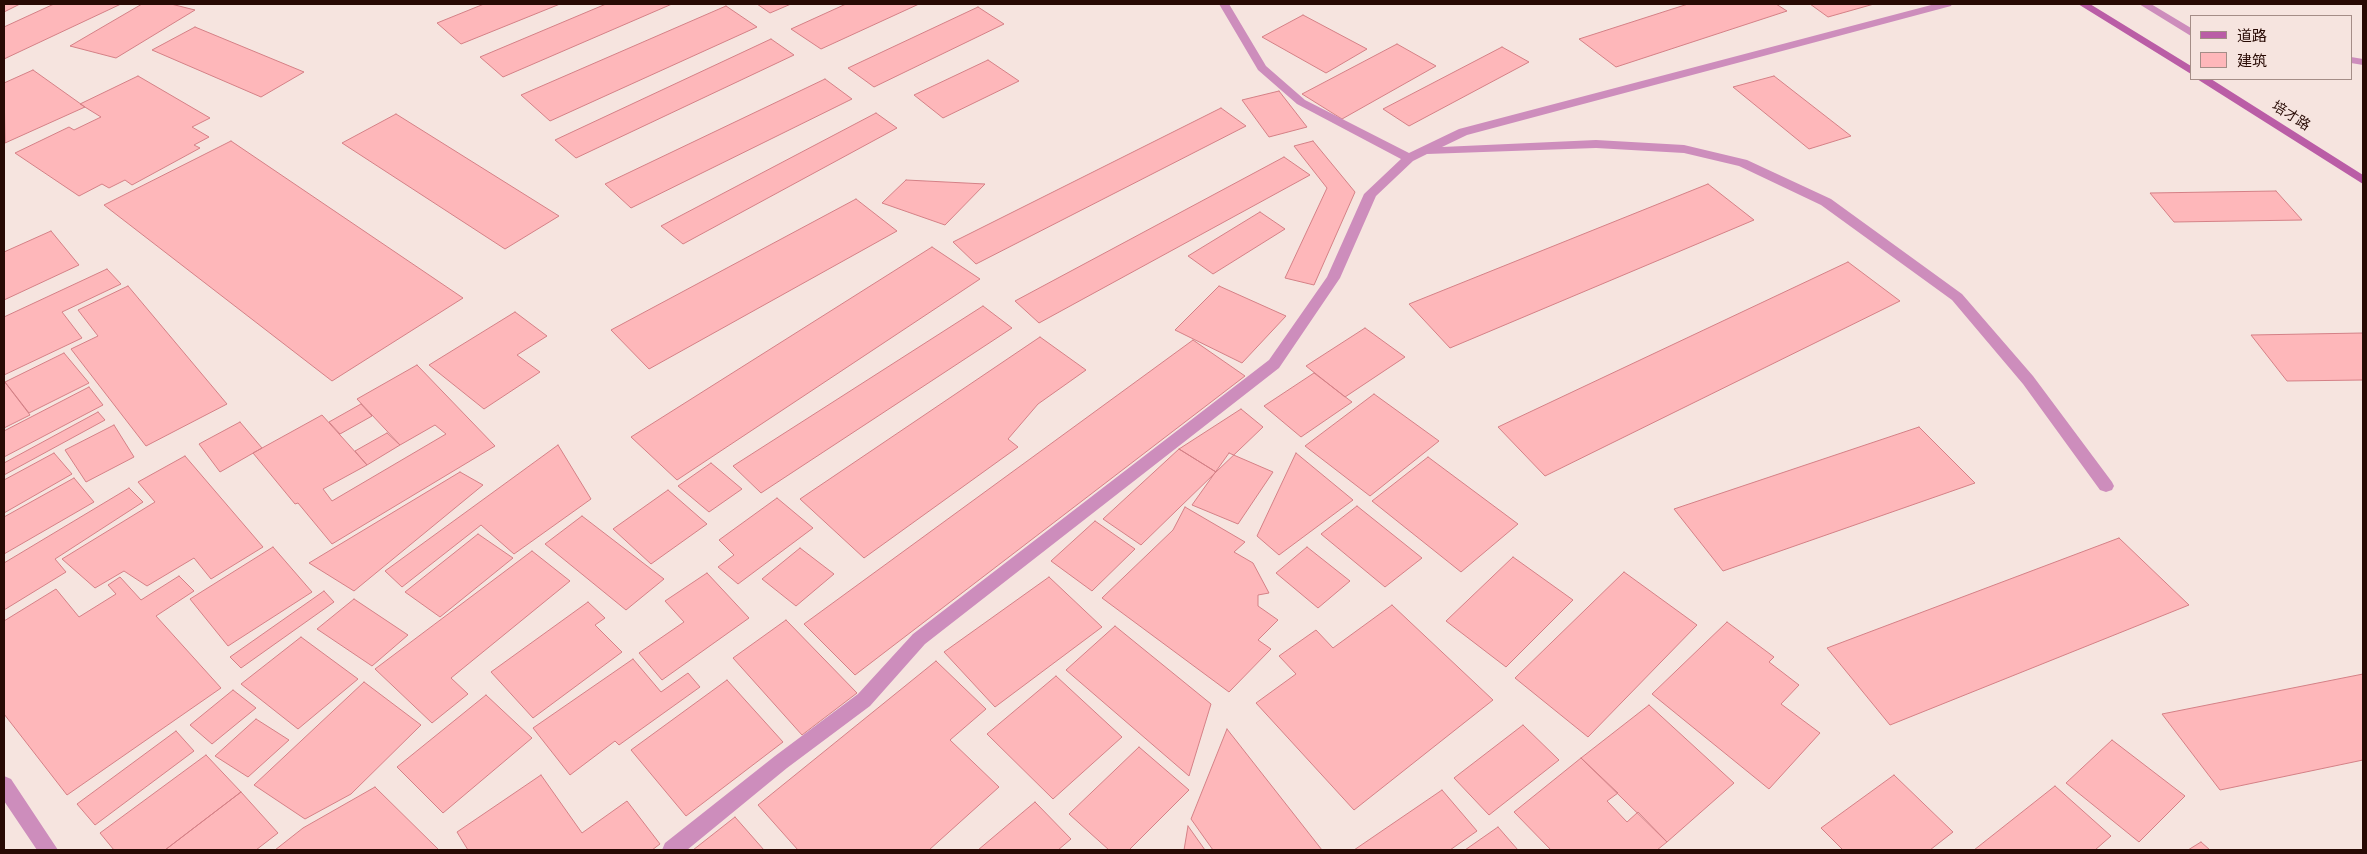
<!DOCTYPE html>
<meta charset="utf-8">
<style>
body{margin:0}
#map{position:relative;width:2367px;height:854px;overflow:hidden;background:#f6e4df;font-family:Rubik,"Noto Sans SC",sans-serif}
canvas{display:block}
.frame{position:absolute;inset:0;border:5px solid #280a04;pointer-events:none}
.legend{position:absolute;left:2190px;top:15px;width:162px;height:65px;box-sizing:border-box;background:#f6e4df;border:1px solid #a48d87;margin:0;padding:6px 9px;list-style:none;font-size:15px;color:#280a04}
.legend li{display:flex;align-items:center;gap:10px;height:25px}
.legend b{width:25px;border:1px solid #a48d87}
</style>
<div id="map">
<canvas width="2367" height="854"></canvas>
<div class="frame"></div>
<ul class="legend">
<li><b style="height:6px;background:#ba5da6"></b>道路</li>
<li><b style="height:14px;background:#feb7ba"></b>建筑</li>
</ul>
</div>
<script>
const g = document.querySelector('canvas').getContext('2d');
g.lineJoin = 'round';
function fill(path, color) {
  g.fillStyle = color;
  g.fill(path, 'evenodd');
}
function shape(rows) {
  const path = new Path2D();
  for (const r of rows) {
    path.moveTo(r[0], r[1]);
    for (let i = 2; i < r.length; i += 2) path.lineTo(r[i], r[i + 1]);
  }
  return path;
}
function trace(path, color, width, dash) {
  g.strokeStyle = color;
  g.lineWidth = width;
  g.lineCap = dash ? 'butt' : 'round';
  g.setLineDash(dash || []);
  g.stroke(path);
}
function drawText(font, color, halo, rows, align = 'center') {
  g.font = font + ' Rubik,"Noto Sans SC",sans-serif';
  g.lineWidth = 4;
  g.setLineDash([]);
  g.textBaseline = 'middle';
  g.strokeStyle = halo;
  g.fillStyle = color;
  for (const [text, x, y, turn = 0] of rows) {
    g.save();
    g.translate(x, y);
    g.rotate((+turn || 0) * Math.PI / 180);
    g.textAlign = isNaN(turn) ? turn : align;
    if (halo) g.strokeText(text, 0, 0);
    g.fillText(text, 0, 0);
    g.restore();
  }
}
const building = shape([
 [4,4,20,4,4,12,4,4],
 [54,4,121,4,4,59,4,27,54,4],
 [142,4,171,4,195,10,116,58,70,46,142,4],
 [484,4,560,4,461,44,437,23,484,4],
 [606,4,672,4,503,77,480,57,606,4],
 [757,4,791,4,770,13,757,4],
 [846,4,919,4,821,49,791,29,846,4],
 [1688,4,1776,4,1787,11,1616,67,1579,39,1688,4],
 [1810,4,1874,4,1828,17,1810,4],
 [726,6,757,27,550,121,521,95,726,6],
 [978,7,1004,24,874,87,848,68,978,7],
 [1303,15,1367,49,1326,73,1262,37,1303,15],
 [195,27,304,72,261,97,152,50,195,27],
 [771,39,794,55,576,158,555,140,771,39],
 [1397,44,1436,66,1342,119,1302,94,1397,44],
 [1502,47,1529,62,1409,126,1383,109,1502,47],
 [988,60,1019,81,943,118,914,95,988,60],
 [33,70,85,107,5,143,4,83,33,70],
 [138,76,210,118,192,127,209,137,194,145,200,148,132,185,125,180,109,188,102,184,79,196,15,153,69,127,74,130,101,117,80,104,138,76],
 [1774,76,1851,136,1809,149,1733,87,1774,76],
 [825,79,852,99,631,208,605,184,825,79],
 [1279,91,1307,127,1269,137,1242,100,1279,91],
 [1221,108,1246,126,976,264,953,242,1221,108],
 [876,113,897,128,683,244,661,226,876,113],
 [396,114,559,216,505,249,342,143,396,114],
 [231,141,463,298,332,381,104,205,231,141],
 [1313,141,1355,192,1314,285,1285,278,1327,188,1294,146,1313,141],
 [1284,157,1310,175,1039,323,1015,301,1284,157],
 [906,180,985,184,945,225,882,203,906,180],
 [1708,184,1754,220,1450,348,1409,304,1708,184],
 [2276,191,2302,220,2174,222,2150,193,2276,191],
 [856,199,897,231,649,369,611,330,856,199],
 [1260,212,1285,229,1213,274,1188,256,1260,212],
 [51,231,79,265,4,300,4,252,51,231],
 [932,247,980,279,677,480,631,437,932,247],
 [1848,262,1900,301,1545,476,1498,427,1848,262],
 [107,269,121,284,62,312,82,338,4,375,4,317,107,269],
 [128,286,227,404,146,446,71,349,98,336,78,310,128,286],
 [1219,286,1286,316,1242,363,1175,330,1219,286],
 [983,306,1012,328,761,493,733,466,983,306],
 [515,312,547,336,517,355,540,372,484,409,429,365,515,312],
 [1365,328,1405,357,1345,397,1306,366,1365,328],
 [2363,333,2363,380,2287,381,2251,335,2363,333],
 [1040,337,1086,370,1038,404,1008,439,1018,447,864,558,800,499,1040,337],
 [1193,340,1245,376,855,675,804,624,1193,340],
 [64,353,89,383,29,413,5,382,64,353],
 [417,365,495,446,332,544,298,503,295,504,253,453,322,415,367,465,323,489,332,501,446,434,435,425,400,445,357,399,417,365],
 [1314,373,1352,402,1301,437,1264,406,1314,373],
 [4,381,30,415,4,428,4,381],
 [89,387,103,405,4,457,4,431,89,387],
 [1374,394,1439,441,1370,496,1305,446,1374,394],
 [361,404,372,416,340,434,329,422,361,404],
 [1241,409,1263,427,1216,472,1179,449,1241,409],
 [98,412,105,420,4,475,4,463,98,412],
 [240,422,262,448,220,472,199,444,240,422],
 [114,425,134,457,86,482,65,450,114,425],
 [1919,427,1975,483,1723,571,1674,509,1919,427],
 [387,433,400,445,367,465,355,451,387,433],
 [558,445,591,499,514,554,481,525,402,587,385,571,558,445],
 [1179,449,1216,472,1141,545,1103,519,1179,449],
 [54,453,72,474,4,513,4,480,54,453],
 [1229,453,1273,472,1238,524,1192,505,1229,453],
 [1296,453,1353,500,1279,555,1257,536,1296,453],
 [185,456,263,547,211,579,194,558,147,586,124,571,95,588,62,559,155,502,138,482,185,456],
 [1428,457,1518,524,1461,572,1372,501,1428,457],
 [711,463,742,489,709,512,678,486,711,463],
 [460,472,483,485,354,591,309,563,460,472],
 [74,478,94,502,4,554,4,517,74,478],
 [129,488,143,502,55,559,66,572,4,610,4,563,129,488],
 [668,490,707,524,651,564,613,529,668,490],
 [777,498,813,528,738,584,718,567,734,555,719,540,777,498],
 [1357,506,1422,558,1385,587,1321,534,1357,506],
 [1185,507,1245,542,1234,552,1253,563,1269,593,1258,595,1258,606,1278,620,1258,640,1271,649,1229,692,1102,598,1173,530,1185,507],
 [582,516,664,579,626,610,545,544,582,516],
 [1095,521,1135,549,1092,591,1051,561,1095,521],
 [478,534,513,558,440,617,405,592,478,534],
 [2119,538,2189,605,1890,725,1827,648,2119,538],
 [273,547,312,592,228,646,190,599,273,547],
 [1307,547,1350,581,1318,608,1276,573,1307,547],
 [800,548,834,574,796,606,762,579,800,548],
 [532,551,570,581,451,678,468,694,432,723,375,669,532,551],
 [1513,557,1573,600,1506,667,1446,621,1513,557],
 [1624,572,1697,625,1588,737,1515,678,1624,572],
 [707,573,749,618,662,680,639,653,684,622,665,601,707,573],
 [179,576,194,591,156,616,221,688,67,795,4,714,4,621,56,589,79,617,116,594,108,585,120,577,141,600,179,576],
 [1049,577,1102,627,995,707,944,652,1049,577],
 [324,591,334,602,241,668,230,657,324,591],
 [354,599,408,635,372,666,317,629,354,599],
 [588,602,605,618,595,625,622,652,533,718,491,672,588,602],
 [1392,605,1493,700,1354,810,1256,703,1296,674,1279,656,1316,630,1333,648,1392,605],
 [786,620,857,693,802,735,733,658,786,620],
 [1727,622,1774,657,1769,662,1799,685,1781,704,1820,733,1769,789,1652,694,1727,622],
 [1115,626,1211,704,1189,776,1066,670,1115,626],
 [301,637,358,679,298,729,241,684,301,637],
 [633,659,661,692,688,673,700,687,619,745,615,741,570,775,533,728,633,659],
 [936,661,986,709,950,740,999,787,929,850,798,850,758,805,936,661],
 [2363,674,2363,760,2220,790,2162,714,2363,674],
 [1056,676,1122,737,1053,799,987,734,1056,676],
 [727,680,783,742,686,816,631,750,727,680],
 [364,682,421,725,351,794,305,819,254,785,364,682],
 [233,690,256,708,212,744,190,725,233,690],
 [486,695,532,738,443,813,397,767,486,695],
 [1649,705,1734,783,1667,842,1581,758,1649,705],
 [256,719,289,740,248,777,215,756,256,719],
 [1523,725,1559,760,1489,815,1454,778,1523,725],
 [1227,729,1322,850,1213,850,1191,819,1227,729],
 [176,731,194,751,95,825,77,804,176,731],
 [2112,740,2185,796,2139,842,2066,783,2112,740],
 [1139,747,1189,790,1129,850,1109,850,1069,814,1139,747],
 [206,755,241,792,165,850,114,850,100,833,206,755],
 [1581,758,1618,793,1607,801,1627,822,1638,812,1667,842,1657,850,1551,850,1514,812,1581,758],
 [541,775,582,833,627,801,660,844,652,850,468,850,457,832,541,775],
 [1894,775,1953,832,1930,850,1843,850,1821,828,1894,775],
 [2055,786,2111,836,2095,850,1974,850,2055,786],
 [375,787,439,850,275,850,303,828,375,787],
 [1442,790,1477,831,1450,850,1354,850,1442,790],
 [241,792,278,833,256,850,165,850,241,792],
 [1035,802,1071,839,1058,850,978,850,1035,802],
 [735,817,764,850,693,850,735,817],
 [1188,826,1205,850,1184,850,1188,826],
 [1498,827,1518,850,1465,850,1498,827],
 [2201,842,2210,850,2188,850,2201,842]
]);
const lane = shape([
 [1219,4,1229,4,1266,66,1305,100,1409,153,1459,129,1935,4,1952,4,1951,6,1467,135,1442,147,1596,140,1684,145,1747,160,1831,199,1962,294,2033,376,2112,482,2114,486,2112,490,2106,492,2100,490,2023,384,1952,300,1821,205,1739,166,1684,153,1596,148,1427,154,1413,161,1376,196,1340,278,1279,368,925,644,870,706,787,768,687,850,662,850,665,843,775,756,858,694,913,634,1269,360,1327,277,1364,194,1401,159,1297,104,1258,70,1219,4],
 [4,776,11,779,58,850,37,850,4,801,4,776]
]);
const street = shape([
 [2139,4,2151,4,2191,28,2191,36,2139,4],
 [2351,57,2363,59,2363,65,2351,63,2351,57]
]);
const secondary = shape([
 [2078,4,2090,4,2191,66,2191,74,2078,4],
 [2197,79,2211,79,2363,175,2363,184,2197,79]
]);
const streetNames = [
 ["培才路",2291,116,32]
];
fill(building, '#feb7ba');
trace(building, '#d48086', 1);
fill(lane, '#cd8dbc');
fill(street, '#cd8dbc');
fill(secondary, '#ba5da6');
drawText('14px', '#280a04', '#f6e4df', streetNames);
</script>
